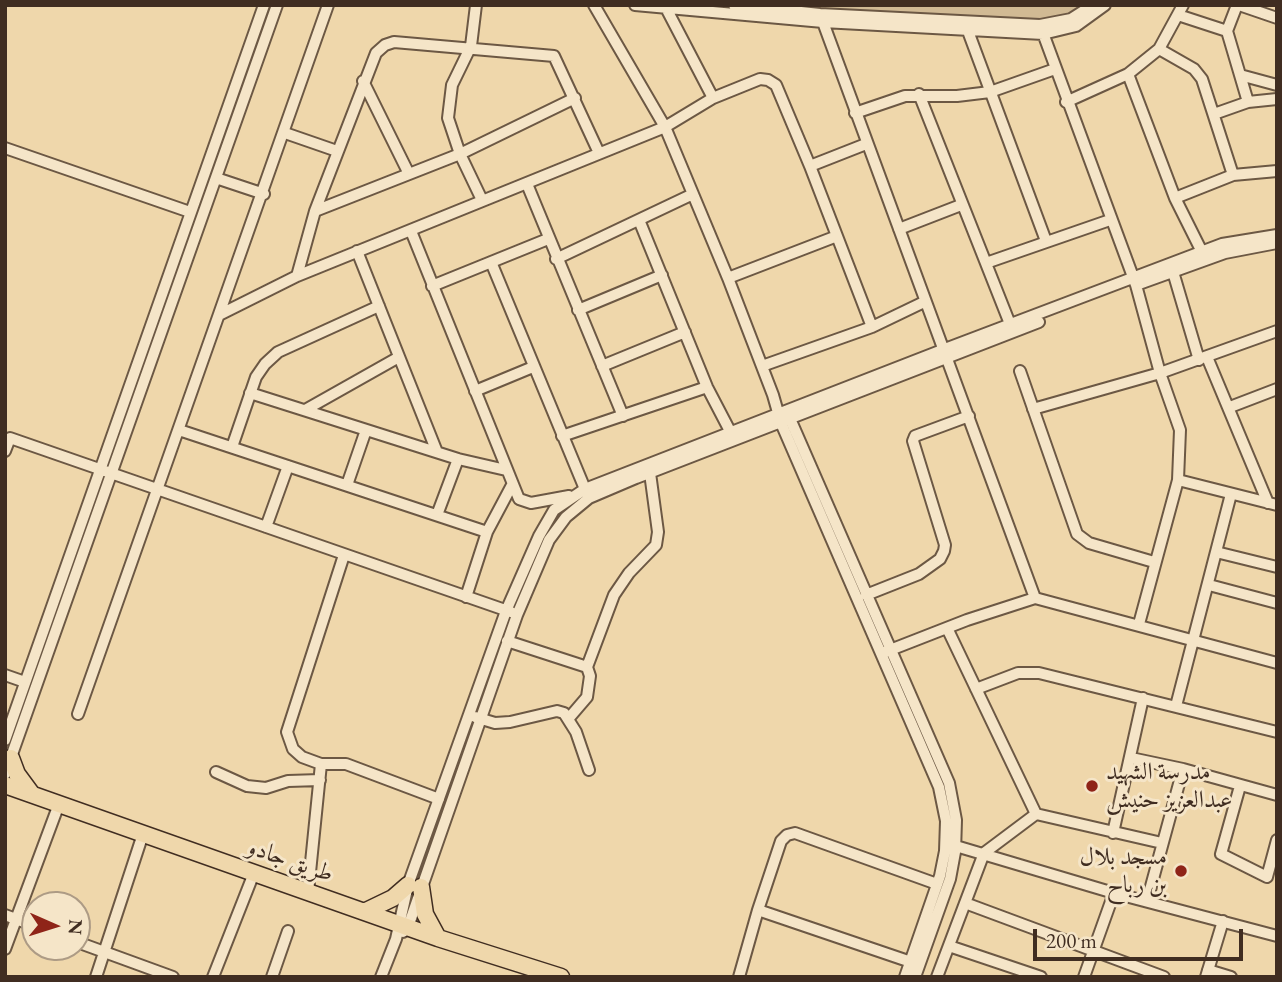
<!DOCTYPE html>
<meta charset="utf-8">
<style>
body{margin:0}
#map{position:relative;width:1282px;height:982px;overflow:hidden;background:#efd7ab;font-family:"EB Garamond",serif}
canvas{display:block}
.frame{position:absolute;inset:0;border:7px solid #402d21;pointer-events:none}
.north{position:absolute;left:21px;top:891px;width:70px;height:70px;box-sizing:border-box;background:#f5e5c8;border:2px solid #ad9b85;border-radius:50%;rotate:93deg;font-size:19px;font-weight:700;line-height:28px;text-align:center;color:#402d21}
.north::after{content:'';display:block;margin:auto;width:24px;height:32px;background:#8f2418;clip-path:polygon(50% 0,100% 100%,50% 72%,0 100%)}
.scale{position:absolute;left:1033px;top:929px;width:210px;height:32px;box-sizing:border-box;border:4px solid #402d21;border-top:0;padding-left:9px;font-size:21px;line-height:24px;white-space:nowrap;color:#402d21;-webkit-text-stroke:5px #f5e5c8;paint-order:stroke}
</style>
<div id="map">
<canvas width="1282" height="982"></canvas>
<div class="frame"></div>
<div class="north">N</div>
<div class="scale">200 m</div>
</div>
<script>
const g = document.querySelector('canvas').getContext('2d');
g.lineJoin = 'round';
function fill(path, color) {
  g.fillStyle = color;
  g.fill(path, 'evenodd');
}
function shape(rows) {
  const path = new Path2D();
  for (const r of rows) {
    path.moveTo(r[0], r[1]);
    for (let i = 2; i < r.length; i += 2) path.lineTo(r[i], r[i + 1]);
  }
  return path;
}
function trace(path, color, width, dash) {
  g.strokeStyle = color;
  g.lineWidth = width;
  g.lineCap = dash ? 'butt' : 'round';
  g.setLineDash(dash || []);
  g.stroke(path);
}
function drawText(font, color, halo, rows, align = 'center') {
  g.font = font + ' "EB Garamond",Amiri,serif';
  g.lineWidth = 6;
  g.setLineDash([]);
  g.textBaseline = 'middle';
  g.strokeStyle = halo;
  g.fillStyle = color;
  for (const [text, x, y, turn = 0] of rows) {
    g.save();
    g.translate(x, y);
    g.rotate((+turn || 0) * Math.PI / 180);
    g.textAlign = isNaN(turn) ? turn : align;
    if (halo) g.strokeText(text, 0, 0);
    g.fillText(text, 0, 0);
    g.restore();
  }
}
const green = shape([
 [750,5,1086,5,1046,23]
]);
const minor = shape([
 [476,5,471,46,452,85,448,118,460,154,482,200],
 [594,5,665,127,728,278,773,395,781,423,939,787,946,821,945,851,940,876,905,977],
 [635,5,823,22,1043,34,1076,26,1105,5],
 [734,5,820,14,1040,25,1071,19,1093,5],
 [1239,5,1277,18],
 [666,8,713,98],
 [820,14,1035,598],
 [1178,15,1227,31,1237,5],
 [965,23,1046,241],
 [1040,25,1136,285,1160,373,1180,430,1178,480,1139,624],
 [1227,31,1248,102],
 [1159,49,1194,69,1202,79,1233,175],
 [1128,74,1175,198,1204,256],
 [1240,75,1277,85],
 [363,81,409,174],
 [919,94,1012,329],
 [575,98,460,154,315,211,297,276,665,127,713,98,760,79,768,80,776,85,810,166,872,327],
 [1066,102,1128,74,1159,49,1183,5],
 [855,113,905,96,957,96,990,92,1055,69],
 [1214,114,1248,102,1277,99],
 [285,133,337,151],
 [5,148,190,212],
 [810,166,866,144],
 [216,178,264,194],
 [527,184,623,416],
 [1175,198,1233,175,1277,171],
 [315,211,376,53,385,45,394,42,554,56,599,153],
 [639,220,707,387,731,433],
 [899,229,961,205],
 [411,231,519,499,531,503,569,496],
 [357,251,437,452],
 [556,259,693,194],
 [491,262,585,489],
 [986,263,1110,220],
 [1171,265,1199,360],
 [728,278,837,236],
 [1139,284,1225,253,1277,243],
 [432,286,548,239],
 [578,310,662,275],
 [221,314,297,276],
 [1207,357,1268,503],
 [602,366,685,332],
 [762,366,872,327,924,302],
 [1020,371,1077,534,1089,543,1154,562],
 [475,391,533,367],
 [250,393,458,459,506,470],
 [1230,407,1277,389],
 [1033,409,1160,373,1277,331],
 [305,410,399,357],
 [788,414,949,783,956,820,955,852,950,879,915,977],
 [179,430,487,532],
 [562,436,707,387],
 [232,447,256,377,265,364,278,352,379,306],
 [5,451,10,438,511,612],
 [1178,480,1277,505],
 [347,485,366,430],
 [437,515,458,459],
 [266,527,288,466],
 [1216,552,1277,567],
 [1209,585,1277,603],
 [866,595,919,574,940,559,944,551,945,545,913,441,915,436,969,416],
 [466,597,487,532,512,485],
 [507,641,587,667],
 [885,652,967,620,1035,598,1277,663],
 [5,675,25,682],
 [976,689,1018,673,1039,673,1277,732],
 [1176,706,1231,494],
 [78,714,328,5],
 [475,717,495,723,510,722,557,711,564,713,576,732,589,770],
 [569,718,587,697,590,676,587,667,614,595,629,573,656,545,658,532,650,473],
 [5,740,264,5],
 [1131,758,1183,769,1277,795],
 [321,764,346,764,439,799],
 [216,772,247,786,266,788,288,781,320,780],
 [5,774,277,5],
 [1240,786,1221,854,1267,877,1277,840],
 [1036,814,1162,843],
 [1113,833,1143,698],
 [949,844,1114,893,1277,936],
 [308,892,321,764,302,757,293,749,287,732,344,555],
 [1147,901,1183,769],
 [965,903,1164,977],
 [758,910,911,962],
 [5,915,35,926],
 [403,932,408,927,517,615,549,540,566,517,589,498,636,478,1039,322],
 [77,942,173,977],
 [949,946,1041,977],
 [5,949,59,804],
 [1208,970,1231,977],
 [96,977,143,834],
 [213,977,254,873],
 [272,977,288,931],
 [381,977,396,939,408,885,506,611,539,536,554,510,585,489,945,349,1222,244,1277,235],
 [739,977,758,910,781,841,787,835,795,833,937,884],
 [937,977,984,853,1036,814,947,628],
 [1084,977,1114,893],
 [1206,977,1223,921]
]);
const highway = shape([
 [11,758,17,774,31,793],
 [5,785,438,938,561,977],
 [421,887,425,914,438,938],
 [366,911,393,898,408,885]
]);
const markers = [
 [1092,786,7,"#8f2418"],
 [1181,871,7,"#8f2418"]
];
const poiNames = [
 ["مدرسة الشهيد",1106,772],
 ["عبدالعزيز حنيش",1106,800],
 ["مسجد بلال",1167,857,"right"],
 ["بن رباح",1167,885,"right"]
];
const streetNames = [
 ["طريق جادو",290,861,19]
];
fill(green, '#d1ba94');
trace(minor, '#6c5844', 14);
trace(highway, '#402d21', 19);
trace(minor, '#f5e5c8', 10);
trace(highway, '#efd7ab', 16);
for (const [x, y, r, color] of markers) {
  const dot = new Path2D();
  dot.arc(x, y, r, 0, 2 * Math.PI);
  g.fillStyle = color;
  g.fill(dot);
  trace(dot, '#f5e5c8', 2.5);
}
drawText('24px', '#402d21', '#f5e5c8', poiNames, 'left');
drawText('24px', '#402d21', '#f5e5c8', streetNames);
</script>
